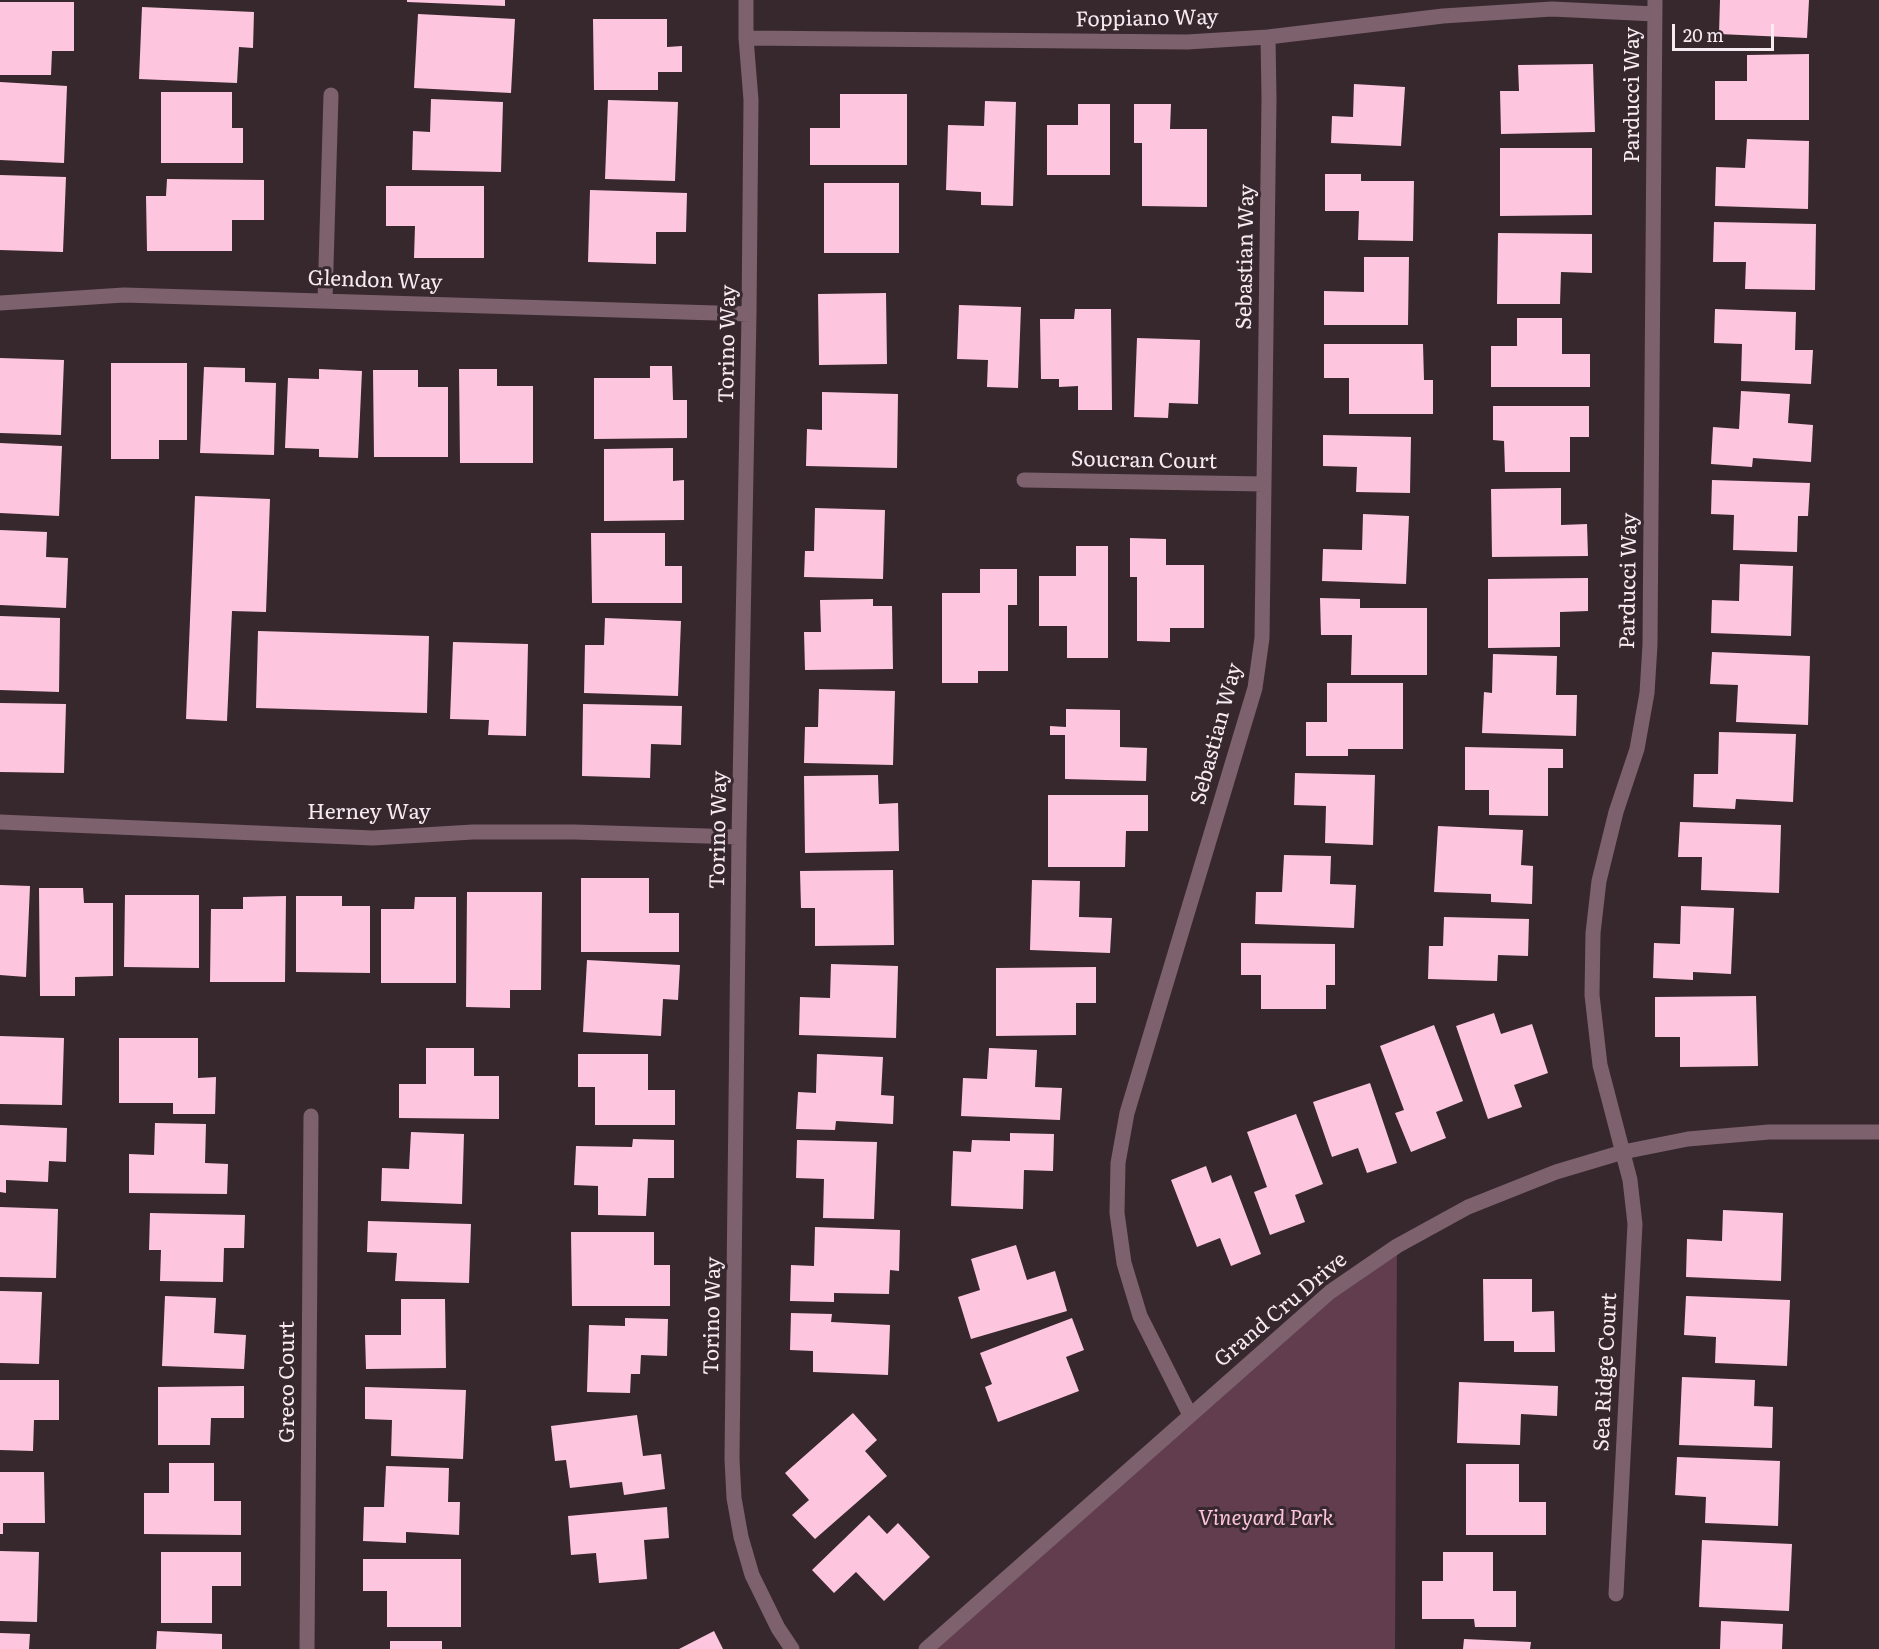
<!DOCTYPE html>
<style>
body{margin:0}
#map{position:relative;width:1879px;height:1649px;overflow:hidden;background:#37282e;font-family:Literata,serif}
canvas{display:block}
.scale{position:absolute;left:1672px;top:24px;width:102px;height:27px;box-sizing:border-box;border:3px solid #f6ebf0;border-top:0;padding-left:8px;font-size:18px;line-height:21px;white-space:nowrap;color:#f6ebf0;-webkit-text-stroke:4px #37282e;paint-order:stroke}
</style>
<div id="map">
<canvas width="1879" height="1649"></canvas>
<div class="scale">20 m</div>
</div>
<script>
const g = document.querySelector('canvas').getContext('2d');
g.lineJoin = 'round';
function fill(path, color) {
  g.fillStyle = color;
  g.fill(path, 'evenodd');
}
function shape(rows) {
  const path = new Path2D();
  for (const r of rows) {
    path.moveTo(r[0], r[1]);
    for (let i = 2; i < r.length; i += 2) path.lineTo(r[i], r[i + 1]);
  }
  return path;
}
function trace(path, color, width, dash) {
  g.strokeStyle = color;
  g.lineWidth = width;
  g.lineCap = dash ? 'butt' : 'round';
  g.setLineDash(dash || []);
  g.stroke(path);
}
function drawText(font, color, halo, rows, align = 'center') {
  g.font = font + ' Literata,serif';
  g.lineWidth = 6;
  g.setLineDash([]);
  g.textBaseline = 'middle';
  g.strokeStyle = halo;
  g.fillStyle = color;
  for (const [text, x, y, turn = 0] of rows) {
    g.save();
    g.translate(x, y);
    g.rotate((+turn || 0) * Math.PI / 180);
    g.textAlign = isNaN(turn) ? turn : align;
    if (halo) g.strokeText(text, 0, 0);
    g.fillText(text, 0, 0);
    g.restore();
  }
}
const green = shape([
 [1397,1246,1395,1649,926,1649,1190,1415]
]);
const building = shape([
 [407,0,505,0,505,6,407,2],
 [1720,0,1809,0,1807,38,1719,34],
 [0,2,74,2,74,51,52,51,51,75,0,75],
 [142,7,254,12,253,48,239,47,237,83,139,79],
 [418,14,515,19,511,93,414,88],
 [593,19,667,19,667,47,682,46,682,72,658,72,658,90,594,90],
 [1809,54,1809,120,1715,120,1715,81,1747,81,1747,55],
 [1593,64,1595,132,1501,134,1500,91,1519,91,1518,65],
 [0,82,67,86,64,163,0,160],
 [1354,84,1405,87,1401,146,1331,143,1332,116,1353,117],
 [161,92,232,92,232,128,243,128,243,163,161,163],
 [840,94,907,94,907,165,810,165,810,128,840,128],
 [431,99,503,102,501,172,412,170,413,131,430,132],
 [608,100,678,102,675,181,605,179],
 [985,101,1016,102,1013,206,981,205,981,192,946,190,948,125,984,126],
 [1078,104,1110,104,1110,175,1047,175,1047,125,1078,125],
 [1134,104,1171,104,1170,129,1207,129,1207,207,1142,206,1142,143,1134,143],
 [1747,139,1809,141,1808,209,1715,206,1716,167,1745,168],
 [1500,148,1592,148,1592,215,1500,216],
 [1325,174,1361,174,1361,181,1414,181,1413,241,1358,240,1359,211,1325,211],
 [0,175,66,177,63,252,0,250],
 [167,179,264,180,264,220,232,220,232,251,147,251,146,196,166,196],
 [824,183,899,183,899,253,824,253],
 [386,186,484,186,484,258,414,258,415,226,386,226],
 [590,190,687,193,686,232,656,232,656,264,588,262],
 [1714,222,1816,224,1815,290,1745,289,1746,262,1713,262],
 [1498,233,1592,234,1592,273,1561,272,1560,304,1497,304],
 [1364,257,1409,257,1408,325,1324,325,1324,291,1364,292],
 [886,293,887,364,819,365,818,294],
 [959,305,1021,307,1018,388,987,387,988,360,957,359],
 [1075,309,1111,309,1112,410,1078,410,1078,386,1059,387,1059,379,1041,379,1040,319,1074,319],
 [1715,309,1796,312,1795,350,1813,350,1811,384,1741,381,1742,344,1714,343],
 [1517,318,1562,318,1562,354,1590,354,1590,387,1491,387,1491,346,1517,346],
 [1137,338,1200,340,1198,404,1169,403,1168,418,1134,417],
 [1324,344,1423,344,1424,380,1433,380,1433,414,1349,414,1349,378,1324,378],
 [0,358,64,360,61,435,0,433],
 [111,363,187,363,187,440,159,440,159,459,111,459],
 [650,366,672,366,673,400,687,400,687,438,594,439,594,378,650,378],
 [204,367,245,368,245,382,276,383,274,455,200,453],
 [319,369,362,371,358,458,319,457,319,449,285,448,288,378,319,379],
 [459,369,497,369,497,386,533,386,533,463,460,463],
 [373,370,418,370,418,387,448,387,448,457,374,457],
 [1741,391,1790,394,1788,423,1813,425,1811,462,1753,458,1752,467,1711,464,1713,427,1739,429],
 [822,392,898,394,897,468,806,466,807,429,822,430],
 [1493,406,1589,406,1589,437,1570,437,1570,472,1505,472,1504,441,1493,440],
 [1323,435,1411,437,1410,493,1356,492,1357,467,1323,466],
 [0,443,62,446,59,516,0,513],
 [673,448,673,481,684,480,684,520,604,521,604,449],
 [1712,480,1810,483,1808,516,1798,516,1797,552,1733,550,1734,515,1711,514],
 [1561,488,1561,525,1587,524,1588,556,1492,557,1491,489],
 [195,496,270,499,266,612,232,611,227,721,186,719],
 [815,508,885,510,883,579,804,577,805,551,814,551],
 [1363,514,1409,516,1406,584,1322,581,1323,549,1362,550],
 [0,530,47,532,46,557,68,558,66,608,0,605],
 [591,533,665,533,665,566,682,566,682,603,592,603],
 [1130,538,1166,539,1166,565,1204,565,1204,628,1170,628,1170,642,1137,641,1137,577,1130,577],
 [1076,546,1108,546,1108,658,1067,658,1067,626,1039,626,1039,576,1076,576],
 [1740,564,1793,566,1791,636,1711,633,1712,600,1739,601],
 [980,569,1017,569,1017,605,1008,605,1008,671,978,671,978,683,942,683,942,593,980,593],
 [1588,578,1588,611,1560,612,1560,647,1488,648,1488,579],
 [1320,598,1360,599,1360,608,1427,608,1427,675,1351,675,1352,635,1321,635],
 [873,599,873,606,892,606,893,669,805,670,804,632,821,632,820,600],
 [0,616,60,618,59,692,0,690],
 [605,618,681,621,678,696,584,693,585,645,604,645],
 [258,631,429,636,427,713,256,708],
 [453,642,528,644,526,736,488,735,489,720,450,719],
 [1712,652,1810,656,1808,725,1736,722,1738,685,1710,684],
 [1493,654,1557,656,1556,695,1577,695,1576,736,1482,733,1484,692,1492,693],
 [1327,683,1403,683,1403,749,1348,749,1348,756,1306,756,1306,722,1327,722],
 [819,689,895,691,893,765,804,763,805,727,818,727],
 [0,703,66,704,64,773,0,772],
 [583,704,682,706,681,745,651,744,650,778,582,776],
 [1066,709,1120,710,1120,747,1147,748,1146,781,1065,779,1065,735,1050,735,1050,726,1066,727],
 [1719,732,1796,734,1793,802,1736,799,1735,809,1693,807,1694,774,1718,774],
 [1465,747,1563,749,1563,768,1548,768,1548,816,1489,815,1489,790,1465,790],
 [1295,773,1375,775,1373,845,1325,843,1326,806,1294,805],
 [878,775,879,804,898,803,899,851,805,853,804,776],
 [1048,795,1148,795,1148,831,1126,831,1125,867,1048,867],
 [1680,822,1781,825,1779,893,1701,890,1702,857,1678,857],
 [1438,826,1523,830,1521,865,1533,866,1532,904,1491,902,1491,894,1434,892],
 [1284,855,1331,856,1330,884,1356,885,1354,928,1255,924,1256,892,1282,892],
 [893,870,894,945,815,946,815,908,801,908,800,871],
 [581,878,649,878,649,913,679,913,679,952,581,952],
 [1032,880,1080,881,1079,917,1112,918,1110,953,1030,950],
 [0,885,30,886,26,977,0,975],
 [39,888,83,888,84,903,113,903,113,976,75,977,75,996,40,996],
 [467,892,542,892,541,990,510,990,510,1008,466,1007],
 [125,895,199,895,199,968,124,967],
 [286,896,285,982,210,982,211,909,243,909,243,897],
 [296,896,342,896,342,906,370,906,370,973,296,972],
 [415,897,456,897,456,983,381,983,381,909,414,909],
 [1681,906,1734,908,1731,974,1693,972,1693,980,1653,978,1654,943,1680,944],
 [1444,917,1529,919,1528,956,1498,955,1497,981,1428,979,1429,946,1443,946],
 [1241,943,1335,944,1335,985,1326,985,1326,1009,1261,1009,1261,975,1241,975],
 [587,960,680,965,678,1000,663,999,661,1036,583,1032],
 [831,964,898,966,896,1038,799,1035,800,997,830,998],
 [1096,967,1096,1003,1076,1003,1076,1035,996,1036,996,968],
 [1756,996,1758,1066,1680,1067,1680,1037,1655,1037,1655,997],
 [1494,1013,1501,1034,1532,1024,1548,1073,1514,1085,1522,1107,1488,1119,1456,1026],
 [1434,1025,1463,1101,1436,1112,1446,1138,1411,1152,1395,1113,1404,1110,1380,1046],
 [0,1036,64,1038,62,1105,0,1104],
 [119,1038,198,1038,198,1078,216,1077,215,1114,173,1114,173,1103,119,1103],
 [426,1048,474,1048,474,1076,499,1076,499,1119,399,1118,399,1084,426,1084],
 [989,1048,1037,1050,1035,1087,1062,1088,1060,1120,961,1116,963,1078,987,1079],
 [578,1054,648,1054,648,1090,675,1090,675,1125,595,1125,595,1087,578,1087],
 [817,1054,883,1057,881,1095,894,1096,893,1124,836,1121,835,1130,796,1129,798,1092,816,1093],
 [1370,1083,1397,1163,1367,1173,1358,1148,1332,1157,1313,1102],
 [1296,1114,1323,1184,1295,1195,1305,1222,1270,1235,1254,1192,1267,1187,1247,1132],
 [155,1123,206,1124,205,1163,228,1164,227,1194,129,1193,129,1154,154,1155],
 [0,1125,67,1128,66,1162,49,1161,48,1182,6,1180,6,1193,0,1192],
 [411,1132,464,1134,462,1204,381,1201,382,1168,409,1169],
 [1010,1133,1054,1134,1053,1171,1024,1170,1023,1209,951,1206,953,1151,971,1152,972,1140,1010,1141],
 [633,1139,674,1140,674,1178,648,1178,646,1216,598,1215,598,1186,574,1185,576,1146,632,1147],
 [797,1140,877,1142,874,1219,823,1218,824,1179,796,1178],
 [1206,1166,1212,1183,1231,1175,1261,1254,1231,1266,1220,1238,1197,1247,1171,1180],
 [0,1207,58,1209,56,1278,0,1277],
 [1723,1210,1783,1213,1781,1281,1686,1277,1687,1239,1722,1241],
 [150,1213,245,1215,244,1248,224,1248,223,1282,160,1281,161,1250,149,1250],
 [368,1221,471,1224,469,1283,395,1281,397,1253,367,1252],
 [815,1227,900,1230,899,1271,890,1270,889,1294,834,1293,834,1302,790,1301,791,1265,814,1266],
 [571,1232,654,1232,654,1265,670,1265,670,1306,572,1306],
 [1016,1245,1027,1280,1055,1271,1067,1311,971,1339,958,1297,980,1290,971,1259],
 [1483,1279,1532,1279,1532,1312,1554,1311,1555,1352,1514,1352,1514,1341,1484,1341],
 [0,1291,42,1292,39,1364,0,1363],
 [165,1296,216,1298,214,1333,246,1335,244,1369,162,1366],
 [1686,1296,1790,1300,1787,1366,1715,1363,1716,1337,1684,1335],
 [401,1299,445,1299,446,1368,366,1369,365,1335,401,1335],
 [791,1313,832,1314,831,1322,890,1325,888,1375,813,1372,813,1351,790,1350],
 [625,1318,668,1319,667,1356,641,1355,640,1374,631,1374,630,1393,587,1392,589,1325,625,1326],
 [1072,1318,1084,1350,1066,1357,1079,1391,998,1422,985,1387,992,1384,980,1353],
 [1682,1377,1755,1380,1754,1406,1773,1407,1772,1448,1679,1445],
 [0,1380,59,1380,59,1420,34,1420,33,1451,0,1450],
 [1459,1382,1558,1386,1557,1416,1521,1414,1520,1445,1457,1443],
 [244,1386,244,1418,211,1418,210,1445,158,1445,158,1387],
 [365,1387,466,1390,463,1459,391,1456,392,1420,365,1419],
 [853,1413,877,1440,865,1451,887,1476,815,1539,792,1515,809,1500,785,1473],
 [637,1415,643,1456,661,1454,665,1489,624,1495,622,1482,570,1488,566,1460,555,1461,551,1426],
 [1677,1457,1780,1461,1778,1526,1705,1523,1706,1497,1675,1495],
 [169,1463,214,1463,214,1501,241,1501,241,1535,144,1534,144,1493,169,1493],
 [1466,1464,1519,1464,1519,1502,1546,1502,1546,1535,1466,1535],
 [386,1466,449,1468,448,1502,460,1502,459,1535,406,1532,406,1543,363,1541,364,1507,384,1507],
 [0,1472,44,1472,45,1523,3,1523,3,1534,0,1534],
 [667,1507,669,1538,644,1540,647,1579,599,1583,596,1553,571,1555,568,1516],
 [869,1515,887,1534,898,1523,930,1557,884,1601,856,1572,834,1593,812,1570],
 [1702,1540,1792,1544,1789,1611,1699,1607],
 [0,1551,39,1552,37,1622,0,1621],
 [161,1552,241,1552,241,1586,212,1586,212,1623,161,1623],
 [1443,1552,1493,1552,1493,1591,1516,1591,1516,1627,1475,1627,1474,1619,1422,1619,1422,1581,1443,1581],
 [363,1559,461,1559,461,1627,387,1627,387,1591,363,1591],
 [1721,1621,1783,1624,1782,1649,1720,1649],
 [157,1631,222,1634,222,1649,156,1649],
 [714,1631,723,1649,679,1649],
 [0,1633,30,1634,29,1649,0,1649],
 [1464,1639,1531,1642,1530,1649,1463,1649],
 [390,1641,442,1641,442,1649,390,1649]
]);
const minor = shape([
 [746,0,746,38,751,100,749,314,739,837,732,1459,734,1498,741,1537,752,1575,778,1628,792,1649],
 [746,38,1187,42,1268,37,1443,16,1552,9,1655,14],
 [325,300,331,95],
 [0,303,124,295,749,314],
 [1024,480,1264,484],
 [0,822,373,838,473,832,574,832,739,837],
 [1190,1415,1140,1316,1124,1263,1117,1213,1118,1163,1127,1113,1255,688,1262,638,1269,98,1268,37],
 [1616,1594,1635,1224,1630,1180,1600,1065,1592,995,1593,933,1599,881,1616,812,1637,749,1647,693,1650,645,1655,0],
 [307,1649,311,1116],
 [926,1649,1330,1292,1397,1246,1468,1207,1556,1172,1623,1152,1688,1139,1769,1132,1879,1132]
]);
const streetNames = [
 ["Foppiano Way",1147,19,-1],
 ["Parducci Way",1633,95,-90],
 ["Sebastian Way",1246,257,-89],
 ["Glendon Way",375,281,2],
 ["Torino Way",728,344,-89],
 ["Soucran Court",1144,461,1],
 ["Parducci Way",1629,581,-89],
 ["Sebastian Way",1217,734,-75],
 ["Herney Way",369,813],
 ["Torino Way",719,830,-89],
 ["Grand Cru Drive",1281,1310,-40],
 ["Torino Way",713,1316,-89],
 ["Sea Ridge Court",1606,1372,-87],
 ["Greco Court",288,1382,-90]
];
const parkNames = [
 ["Vineyard Park",1266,1519]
];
fill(green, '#613d4d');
fill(building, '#fec6de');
trace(minor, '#7d616d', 15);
drawText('21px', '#f6ebf0', '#37282e', streetNames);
drawText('italic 21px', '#fcc4dc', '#37282e', parkNames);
</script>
